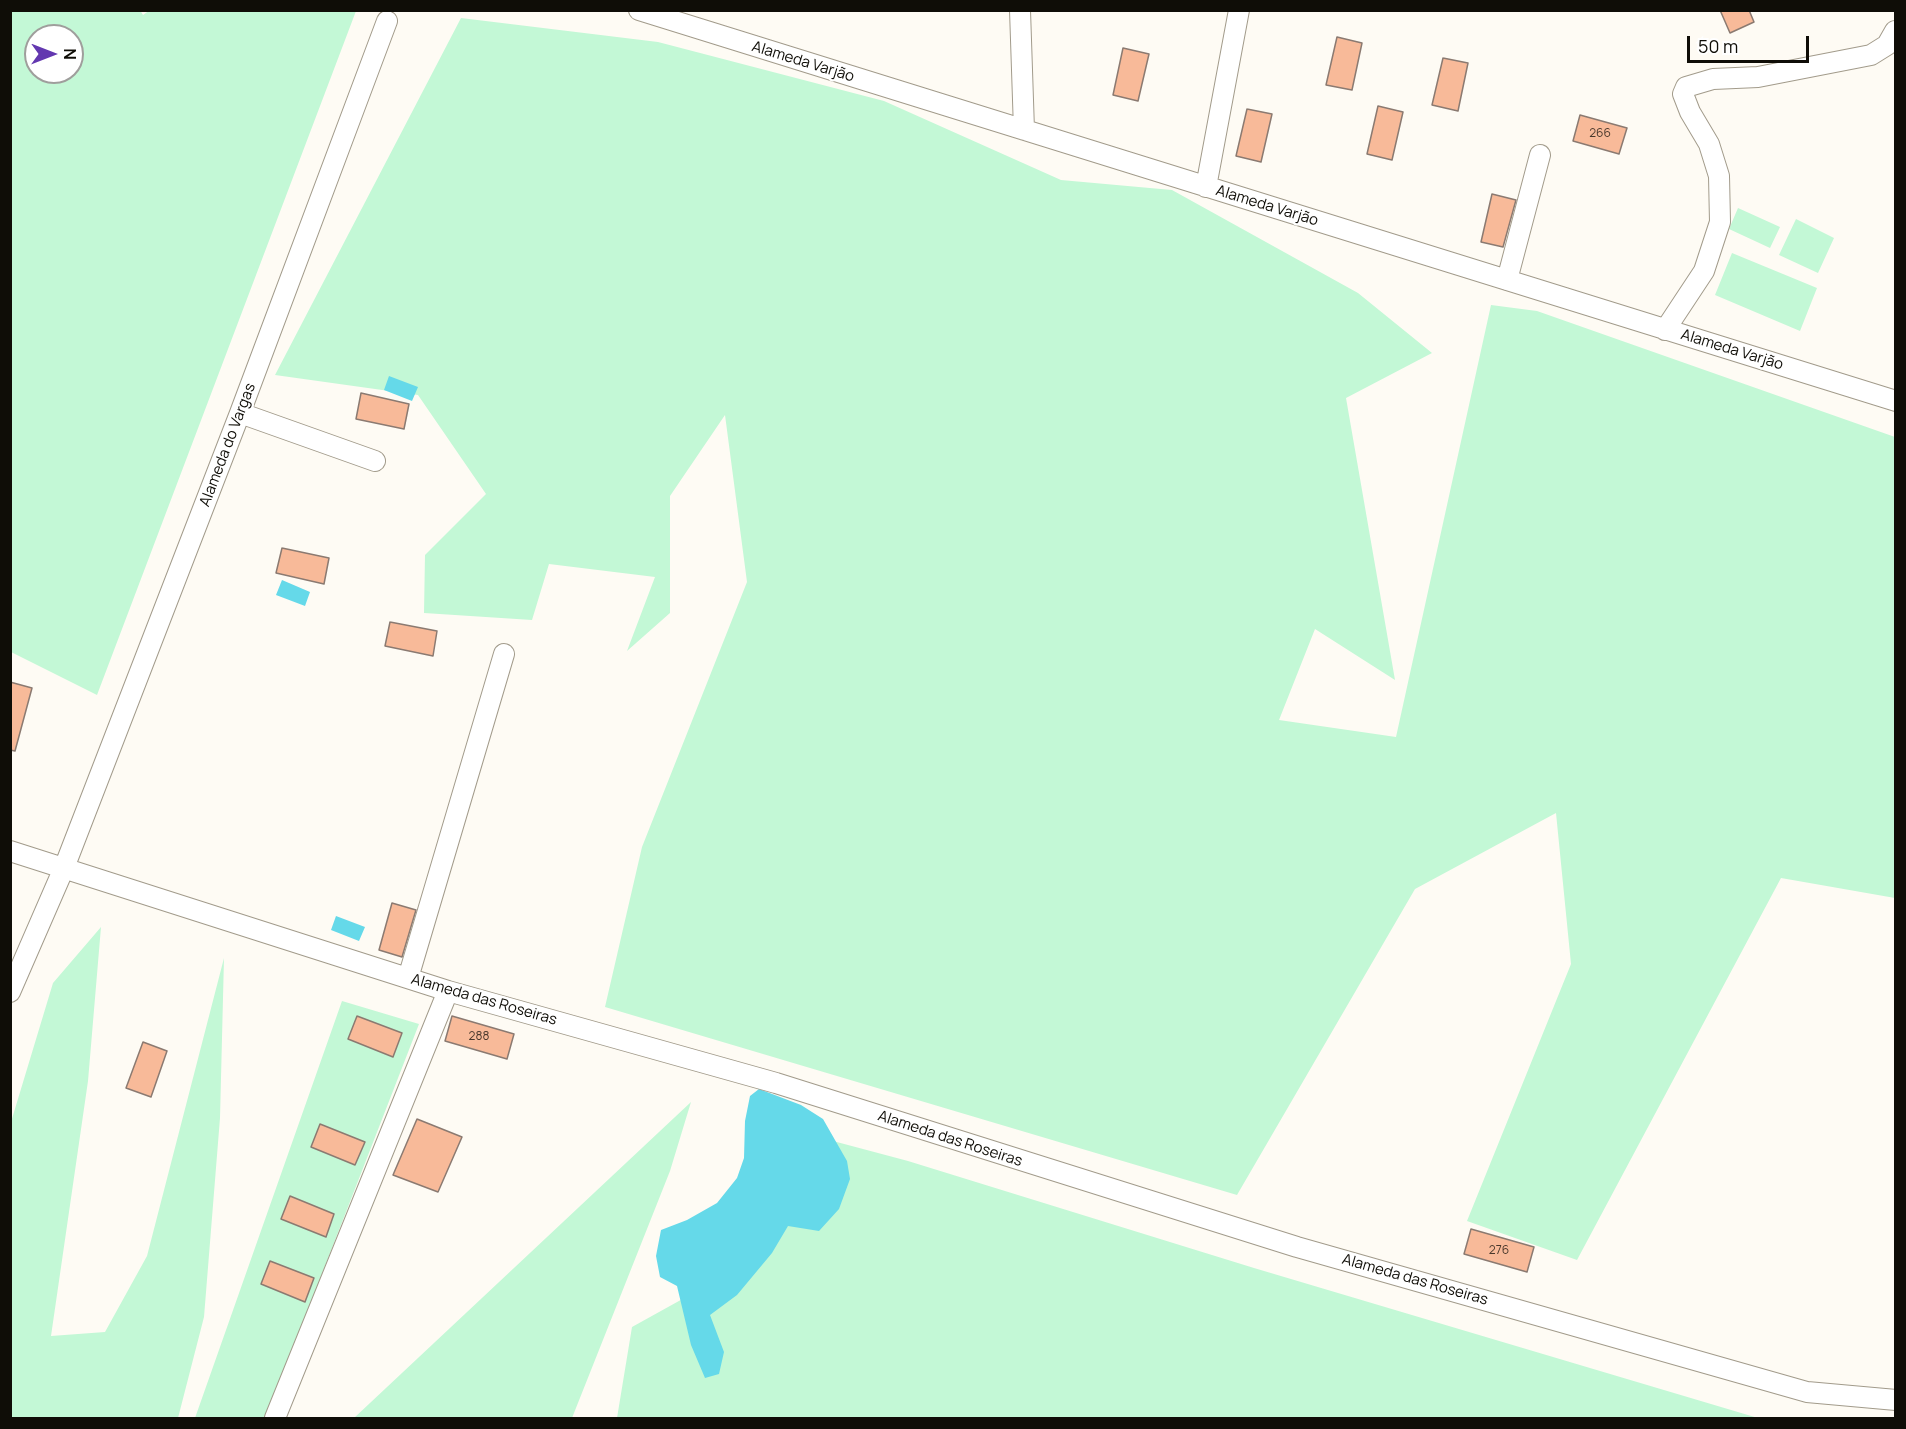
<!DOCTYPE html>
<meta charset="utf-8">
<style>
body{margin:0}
#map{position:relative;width:1906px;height:1429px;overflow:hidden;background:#fefbf4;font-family:Manrope,sans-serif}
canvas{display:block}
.frame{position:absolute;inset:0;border:12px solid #0f0d07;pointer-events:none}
.north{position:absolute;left:24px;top:24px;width:60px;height:60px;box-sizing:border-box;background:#fff;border:2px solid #9f9e9c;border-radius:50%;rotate:90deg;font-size:16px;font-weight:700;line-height:24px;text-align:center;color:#0f0d07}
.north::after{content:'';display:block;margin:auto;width:21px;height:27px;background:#6338b0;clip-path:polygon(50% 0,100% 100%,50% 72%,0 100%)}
.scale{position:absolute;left:1687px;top:36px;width:122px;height:27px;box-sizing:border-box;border:3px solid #0f0d07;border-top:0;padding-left:8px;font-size:18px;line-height:21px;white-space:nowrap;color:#0f0d07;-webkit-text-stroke:4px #fff;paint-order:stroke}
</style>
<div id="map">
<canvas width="1906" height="1429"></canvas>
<div class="frame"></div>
<div class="north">N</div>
<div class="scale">50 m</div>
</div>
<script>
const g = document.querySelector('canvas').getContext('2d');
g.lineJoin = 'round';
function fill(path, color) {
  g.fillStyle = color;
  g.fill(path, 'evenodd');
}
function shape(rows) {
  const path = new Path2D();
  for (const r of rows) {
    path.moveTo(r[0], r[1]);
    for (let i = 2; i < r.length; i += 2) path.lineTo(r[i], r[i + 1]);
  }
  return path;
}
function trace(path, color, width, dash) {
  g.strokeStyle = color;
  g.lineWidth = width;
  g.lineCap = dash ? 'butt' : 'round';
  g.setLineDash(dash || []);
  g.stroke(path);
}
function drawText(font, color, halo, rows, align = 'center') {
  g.font = font + ' Manrope,sans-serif';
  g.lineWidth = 4.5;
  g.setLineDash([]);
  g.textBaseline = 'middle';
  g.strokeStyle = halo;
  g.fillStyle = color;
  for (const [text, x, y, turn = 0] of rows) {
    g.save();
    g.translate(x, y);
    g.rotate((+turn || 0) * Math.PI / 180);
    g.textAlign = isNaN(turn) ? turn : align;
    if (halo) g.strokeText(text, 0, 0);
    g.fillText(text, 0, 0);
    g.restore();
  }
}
const green = shape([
 [140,10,143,15,150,10,356,11,97,695,11,652,11,11],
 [36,36,72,36,72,72,36,72],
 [461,18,658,42,884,101,1061,180,1172,190,1358,293,1432,353,1346,398,1395,680,1315,629,1279,720,1396,737,1491,305,1537,311,1895,437,1895,898,1781,878,1577,1260,1467,1221,1571,964,1556,813,1415,889,1237,1195,605,1007,642,847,747,582,725,415,670,496,670,613,627,651,655,577,549,564,532,620,424,613,425,555,486,494,418,395,275,375],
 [1738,208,1780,227,1770,248,1729,229],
 [1796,219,1834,238,1818,273,1779,255],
 [1732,253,1817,288,1800,331,1715,295],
 [101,927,88,1081,51,1336,105,1332,147,1256,224,958,220,1118,204,1317,178,1418,11,1418,11,1122,53,983],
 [342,1001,419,1024,266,1418,195,1418],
 [691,1102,670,1171,572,1418,354,1418],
 [818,1137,908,1161,1254,1268,1758,1418,617,1418,632,1327,733,1271]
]);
const water = shape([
 [389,376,418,387,412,401,384,390],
 [282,580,310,592,305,606,276,595],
 [336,916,365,927,359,941,331,930],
 [759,1089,801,1105,823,1119,847,1161,850,1179,839,1209,819,1231,788,1226,772,1253,737,1295,710,1315,724,1352,719,1374,705,1378,691,1345,677,1286,660,1277,656,1256,661,1230,687,1220,717,1203,737,1178,744,1158,745,1121,750,1096]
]);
const building = shape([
 [1720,10,1749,10,1754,22,1730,33,1720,10],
 [1337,37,1362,43,1352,90,1326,85,1337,37],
 [1123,48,1149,54,1138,101,1113,95,1123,48],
 [1443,58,1468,63,1458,111,1432,105,1443,58],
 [1378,106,1403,112,1392,160,1367,154,1378,106],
 [1247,109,1272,114,1261,162,1236,156,1247,109],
 [1580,115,1627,128,1619,154,1573,141,1580,115],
 [1492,194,1516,200,1503,247,1481,242,1492,194],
 [361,393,409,404,404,429,356,419,361,393],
 [282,548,329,558,324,584,276,573,282,548],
 [390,622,437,631,433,656,385,646,390,622],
 [10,682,32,688,15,751,10,750,10,682],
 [392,903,416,910,402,957,379,950,392,903],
 [357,1016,402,1033,393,1057,348,1039,357,1016],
 [452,1016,514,1034,507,1059,445,1041,452,1016],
 [143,1042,167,1051,151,1097,126,1088,143,1042],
 [417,1119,462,1137,438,1192,393,1175,417,1119],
 [320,1124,365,1142,355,1165,311,1147,320,1124],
 [290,1196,334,1214,326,1237,281,1219,290,1196],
 [1471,1229,1534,1247,1527,1272,1464,1254,1471,1229],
 [270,1261,314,1278,305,1302,261,1284,270,1261]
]);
const minor = shape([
 [639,10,1896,401],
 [1020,10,1024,130],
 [1206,187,1239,10],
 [1507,280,1540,155],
 [1665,330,1704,271,1720,222,1719,176,1709,144,1690,112,1683,94,1686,87,1713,79,1758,77,1871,55,1887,45,1895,31],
 [240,413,375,461],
 [10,851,448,991,776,1083,1297,1247,1807,1392,1896,1400],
 [408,978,504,654],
 [10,992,64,868,240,413,387,21],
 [275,1418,448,991]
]);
const numberNames = [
 ["266",1600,134],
 ["288",479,1037],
 ["276",1499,1251]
];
const streetNames = [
 ["Alameda Varjão",803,62,17],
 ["Alameda Varjão",1267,206,17],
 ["Alameda Varjão",1732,350,17],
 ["Alameda do Vargas",228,445,-69],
 ["Alameda das Roseiras",484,1000,16],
 ["Alameda das Roseiras",950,1139,18],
 ["Alameda das Roseiras",1415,1280,16]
];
fill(green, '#c3f8d6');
fill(water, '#65d9e9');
fill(building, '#f8ba99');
trace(building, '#8b7a71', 1.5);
trace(minor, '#a29b8b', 22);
trace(minor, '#fff', 20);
drawText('12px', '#49382c', null, numberNames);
drawText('15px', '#0f0d07', '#fff', streetNames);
</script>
